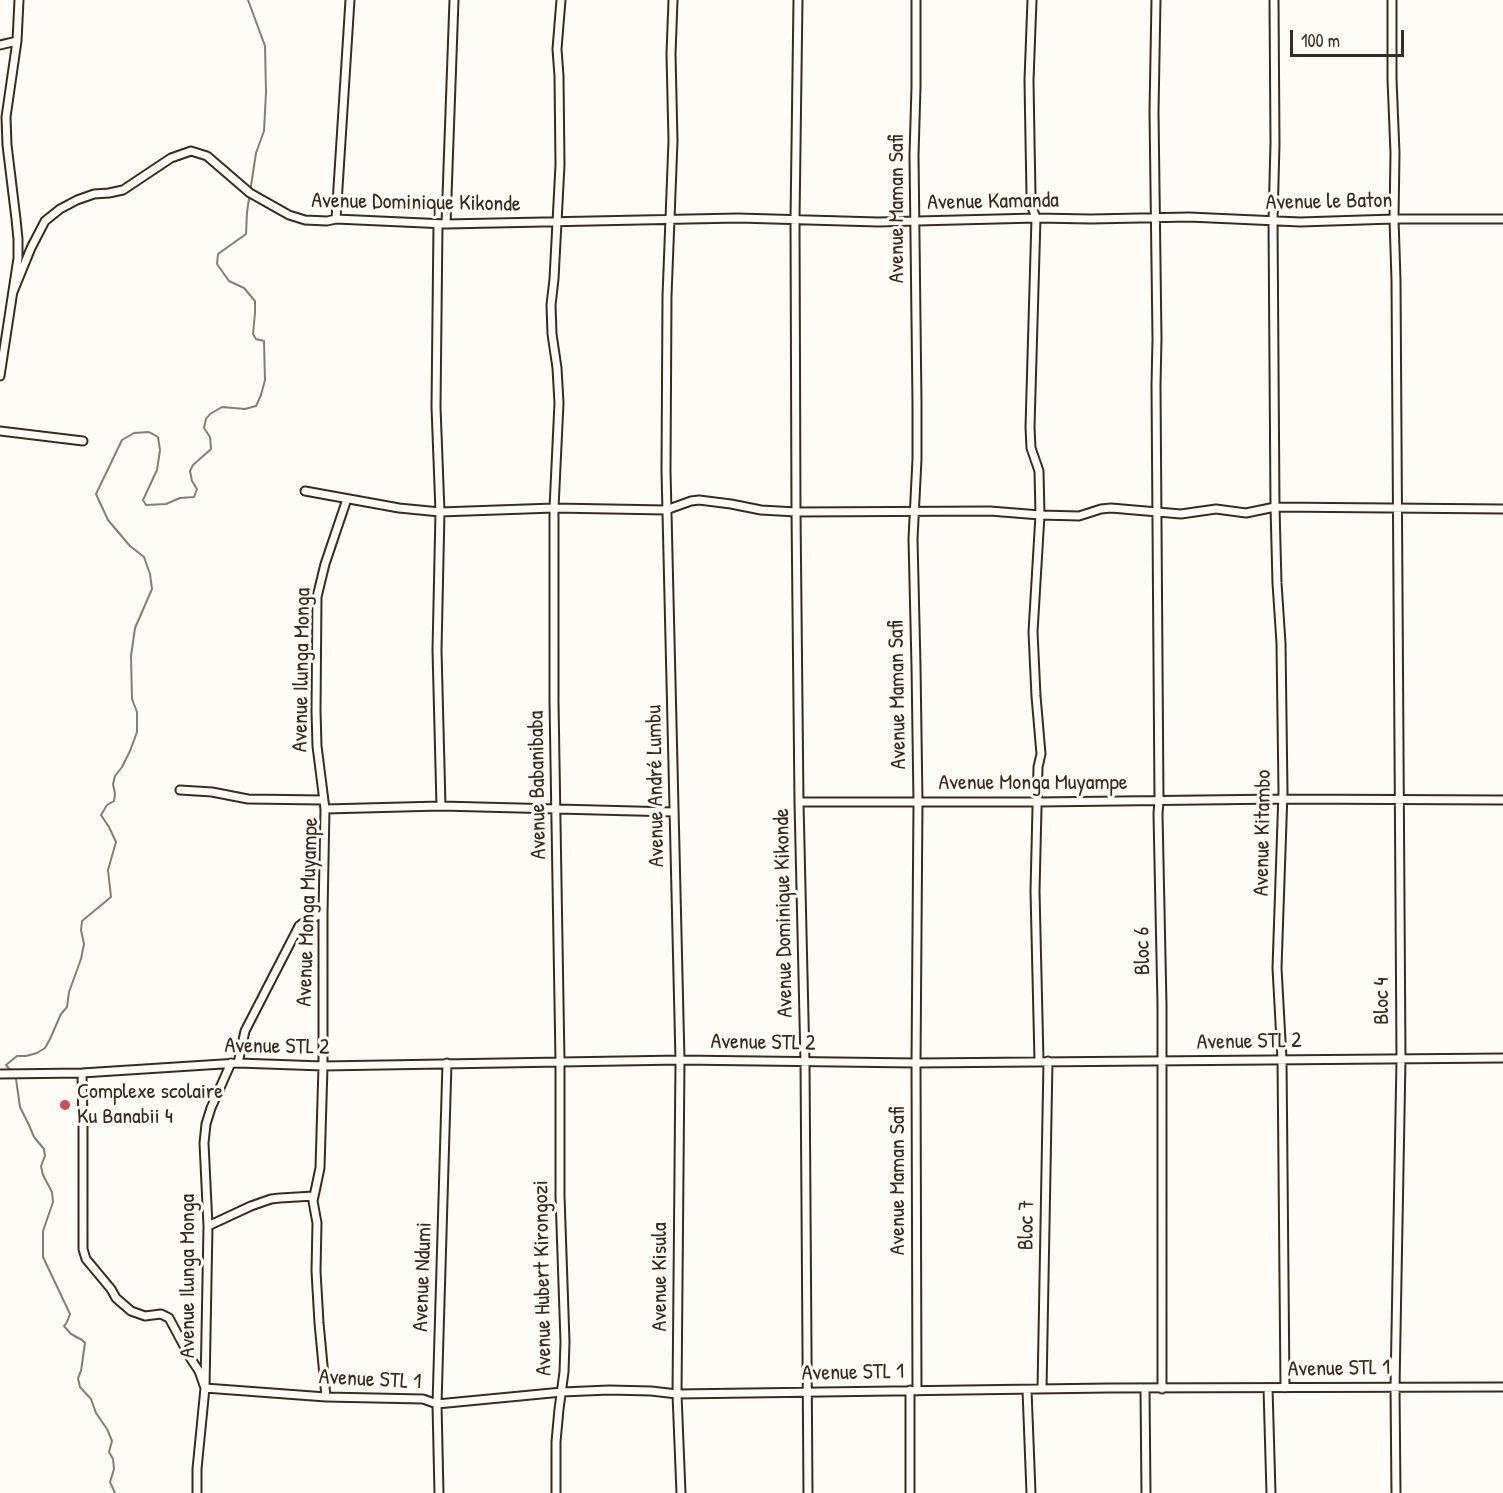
<!DOCTYPE html>
<meta charset="utf-8">
<style>
body{margin:0}
#map{position:relative;width:1503px;height:1493px;overflow:hidden;background:#fdfcf7;font-family:"Patrick Hand",sans-serif}
canvas{display:block}
.scale{position:absolute;left:1290px;top:30px;width:114px;height:27px;box-sizing:border-box;border:3px solid #3b2a1e;border-top:0;padding-left:8px;font-size:18px;line-height:21px;white-space:nowrap;color:#3b2a1e;-webkit-text-stroke:4px #fdfcf7;paint-order:stroke}
</style>
<div id="map">
<canvas width="1503" height="1493"></canvas>
<div class="scale">100 m</div>
</div>
<script>
const g = document.querySelector('canvas').getContext('2d');
g.lineJoin = 'round';
function shape(rows) {
  const path = new Path2D();
  for (const r of rows) {
    path.moveTo(r[0], r[1]);
    for (let i = 2; i < r.length; i += 2) path.lineTo(r[i], r[i + 1]);
  }
  return path;
}
function trace(path, color, width, dash) {
  g.strokeStyle = color;
  g.lineWidth = width;
  g.lineCap = dash ? 'butt' : 'round';
  g.setLineDash(dash || []);
  g.stroke(path);
}
function drawText(font, color, halo, rows, align = 'center') {
  g.font = font + ' "Patrick Hand",sans-serif';
  g.lineWidth = 6;
  g.setLineDash([]);
  g.textBaseline = 'middle';
  g.strokeStyle = halo;
  g.fillStyle = color;
  for (const [text, x, y, turn = 0] of rows) {
    g.save();
    g.translate(x, y);
    g.rotate((+turn || 0) * Math.PI / 180);
    g.textAlign = isNaN(turn) ? turn : align;
    if (halo) g.strokeText(text, 0, 0);
    g.fillText(text, 0, 0);
    g.restore();
  }
}
const stream = shape([
 [11,1071,6,1065,17,1056,26,1056,37,1053,45,1048,50,1039,61,1014,67,1007,69,992,81,959,84,944,81,930,82,921,111,897,108,870,116,842,109,827,101,815,107,805,114,801,115,794,113,784,115,776,122,767,130,751,137,732,137,712,132,699,131,656,135,628,152,589,150,574,144,557,130,546,108,520,96,494,122,440,134,433,149,432,158,437,160,450,157,470,143,500,146,505,166,504,180,498,194,497,197,489,192,481,190,471,193,465,211,449,210,437,204,428,206,419,210,414,222,407,245,409,256,406,261,395,265,380,264,341,256,339,253,334,255,313,255,301,244,288,229,281,217,264,218,254,246,234,247,212,256,153,264,131,266,92,265,46,248,0],
 [14,1076,16,1079,20,1107,29,1125,34,1137,44,1149,45,1156,41,1166,43,1175,52,1192,53,1202,43,1231,43,1257,70,1314,67,1322,64,1326,71,1334,82,1340,85,1343,81,1371,78,1378,80,1387,91,1399,96,1413,107,1429,112,1441,109,1452,113,1459,114,1469,110,1482,115,1493]
]);
const minor = shape([
 [673,0,671,54,673,141,667,296,666,471,680,1060,677,1394,681,1493],
 [798,0,795,220,796,512,799,802,805,1062,808,1493],
 [916,0,916,87,914,155,917,403,917,459,913,539,916,666,918,802,916,1063,917,1391],
 [1032,0,1029,80,1030,140,1031,194,1032,207,1036,218,1030,427,1031,448,1039,471,1040,515,1033,632,1036,696,1041,754,1038,767,1035,891,1039,1061],
 [1156,0,1154,112,1157,339,1156,385,1159,800,1158,814,1162,1005,1162,1389],
 [1392,0,1392,79,1395,153,1394,219,1396,280,1401,1059,1395,1387,1396,1493],
 [0,45,17,41],
 [336,219,350,0],
 [438,224,436,407,440,512,437,650,441,806],
 [446,224,454,0],
 [13,292,31,248,45,221,60,209,77,200,94,194,109,193,123,190,171,158,191,151,207,156,250,193,289,215,305,220,327,221,336,219,446,224,738,218,878,222,1036,218,1091,219,1189,217,1300,222,1394,219,1503,219],
 [0,376,18,258,18,239,16,219,7,145,6,117,17,41,19,0],
 [0,431,83,441],
 [305,491,399,508,440,512,554,508,666,510,691,501,699,500,731,504,761,510,796,512,990,511,1040,515,1079,516,1101,509,1111,508,1181,514,1216,509,1246,513,1275,507,1273,221,1275,143,1274,0],
 [180,790,212,792,248,799,323,800],
 [799,802,1038,802,1282,799,1503,800],
 [325,809,317,746,316,711,317,597,325,564,347,499],
 [238,1063,245,1031,299,926,304,922,323,913],
 [82,1073,83,1124,83,1249,86,1259,111,1289,116,1298,131,1311,145,1316,161,1314,169,1318,191,1359,199,1371,205,1388,326,1397,423,1399,437,1404,562,1392,609,1390,651,1391,677,1394,1109,1388,1503,1387],
 [0,1074,82,1073,238,1063,323,1066,680,1060,916,1063,1503,1058],
 [208,1226,251,1206,271,1199,280,1198,314,1196],
 [1268,1388,1271,1493],
 [1285,1388,1282,1059,1277,968,1283,792,1281,643,1277,583,1275,507,1503,509],
 [1042,1389,1048,1061],
 [1145,1389,1146,1493],
 [1027,1390,1031,1493],
 [326,1397,319,1323,316,1271,317,1223,313,1201,320,1168,323,1066,323,913,325,809,441,806,674,812],
 [197,1493,197,1469,205,1388,208,1226,204,1143,206,1124,211,1108,231,1063],
 [439,1493,437,1404,447,1063],
 [556,1493,556,1442,559,1409,564,1372,565,1342,560,1196,560,1062,554,702,554,508,559,403,557,368,552,334,551,305,554,279,560,165,559,76,557,49,561,0],
 [910,1493,910,1390]
]);
const markers = [
 [65,1105,6,"#d1495b"]
];
const streetNames = [
 ["Avenue Kamanda",993,202,-1],
 ["Avenue le Baton",1329,202,-1],
 ["Avenue Dominique Kikonde",416,203,1],
 ["Avenue Maman Safi",897,209,-90],
 ["Avenue Ilunga Monga",302,670,-89],
 ["Avenue Maman Safi",898,695,-91],
 ["Avenue Monga Muyampe",1033,783],
 ["Avenue Babanibaba",538,785,-91],
 ["Avenue André Lumbu",656,786,-91],
 ["Avenue Kitambo",1263,833,-89],
 ["Avenue Monga Muyampe",308,912,-88],
 ["Avenue Dominique Kikonde",784,913,-91],
 ["Bloc 6",1143,951,-91],
 ["Bloc 4",1382,1001,-90],
 ["Avenue STL 2",1249,1042,-1],
 ["Avenue STL 2",763,1043,1],
 ["Avenue STL 2",277,1047,1],
 ["Avenue Maman Safi",898,1181,-90],
 ["Bloc 7",1027,1225,-89],
 ["Avenue Ilunga Monga",188,1276,-90],
 ["Avenue Ndumi",423,1277,-88],
 ["Avenue Kisula",660,1277,-90],
 ["Avenue Hubert Kirongozi",543,1278,-91],
 ["Avenue STL 1",1339,1369,-1],
 ["Avenue STL 1",853,1373,-1],
 ["Avenue STL 1",370,1380,3]
];
const poiNames = [
 ["Complexe scolaire",77,1092],
 ["Ku Banabii 4",77,1117]
];
trace(stream, '#887d74', 2);
trace(minor, '#3b2a1e', 11);
trace(minor, '#fdfcf7', 7);
for (const [x, y, r, color] of markers) {
  const dot = new Path2D();
  dot.arc(x, y, r, 0, 2 * Math.PI);
  g.fillStyle = color;
  g.fill(dot);
  trace(dot, '#fdfcf7', 2);
}
drawText('22px', '#3b2a1e', '#fdfcf7', streetNames);
drawText('22px', '#3b2a1e', '#fdfcf7', poiNames, 'left');
</script>
